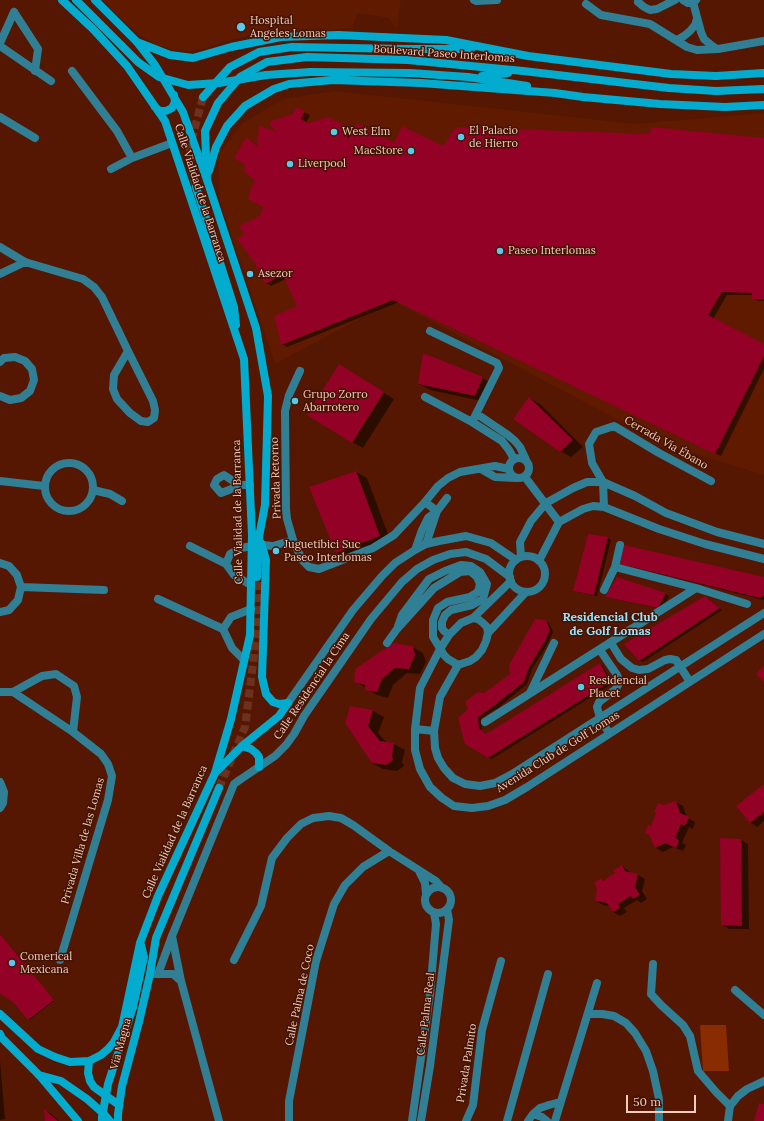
<!DOCTYPE html>
<meta charset="utf-8">
<style>
body{margin:0}
#map{position:relative;width:764px;height:1121px;overflow:hidden;background:#551701;font-family:Lora,serif}
canvas{display:block}
.scale{position:absolute;left:626px;top:1095px;width:70px;height:18px;box-sizing:border-box;border:2px solid #f3ccbf;border-top:0;padding-left:5px;font-size:12px;line-height:14px;white-space:nowrap;color:#f3ccbf;-webkit-text-stroke:3px #431404;paint-order:stroke}
</style>
<div id="map">
<canvas width="764" height="1121"></canvas>
<div class="scale">50 m</div>
</div>
<script>
const g = document.querySelector('canvas').getContext('2d');
g.lineJoin = 'round';
function fill(path, color) {
  g.fillStyle = color;
  g.fill(path, 'evenodd');
}
function shape(rows) {
  const path = new Path2D();
  for (const r of rows) {
    if (r.length === 3) {
      path.moveTo(r[0] + r[2], r[1]);
      path.arc(r[0], r[1], r[2], 0, 2 * Math.PI);
      continue;
    }
    path.moveTo(r[0], r[1]);
    for (let i = 2; i < r.length; i += 2) path.lineTo(r[i], r[i + 1]);
  }
  return path;
}
function trace(path, color, width, dash) {
  g.strokeStyle = color;
  g.lineWidth = width;
  g.lineCap = dash ? 'butt' : 'round';
  g.setLineDash(dash || []);
  g.stroke(path);
}
function drawText(font, color, halo, rows, align = 'center') {
  g.font = font + ' Lora,serif';
  g.lineWidth = 3;
  g.setLineDash([]);
  g.textBaseline = 'middle';
  g.strokeStyle = halo;
  g.fillStyle = color;
  for (const [text, x, y, turn = 0] of rows) {
    g.save();
    g.translate(x, y);
    g.rotate((+turn || 0) * Math.PI / 180);
    g.textAlign = isNaN(turn) ? turn : align;
    if (halo) g.strokeText(text, 0, 0);
    g.fillText(text, 0, 0);
    g.restore();
  }
}
const built = shape([
 [102,0,401,0,397,29,389,18,358,13,352,28,245,37,223,42,207,48,191,51,174,50,156,45,143,37,127,25],
 [335,91,635,124,764,113,764,475,664,444,393,301,275,364,220,202,218,155,243,123,283,99]
]);
const green = shape([
 [700,1025,726,1025,729,1071,703,1071]
]);
const shadow = shape([
 [296,108,310,115,306,123,345,127,351,130,352,134,395,144,444,147,764,139,764,301,758,301,753,298,753,295,727,295,713,319,764,345,764,369,721,456,399,302,287,347,282,344,298,306,286,279,271,286,266,283,246,234,261,216,265,207,257,181,251,141,258,147,279,135,293,115],
 [350,372,394,399,363,448,352,442],
 [482,378,493,384,486,402,430,390,419,384],
 [529,398,540,404,583,447,571,457,560,451],
 [356,472,367,478,391,542,347,559,336,552],
 [589,535,608,538,611,540,597,596,578,592,575,590],
 [621,564,764,578,764,600,624,565],
 [666,594,669,596,662,609,610,598,607,597],
 [709,599,722,610,643,662,639,660],
 [545,621,549,623,553,632,547,645,532,669,527,684,499,707,481,718,482,731,487,735,600,664,603,666,612,684,492,759,465,744,484,694,511,674],
 [412,647,423,653,426,662,420,674,407,673,393,685,388,698,377,695,355,681],
 [351,707,373,711,384,717,378,733,387,743,394,744,405,750,402,762,404,766,397,771,383,769,372,763],
 [764,785,764,821,757,827,750,822],
 [676,802,683,806,687,818,695,822,693,829,689,827,682,843,686,845,683,851,673,847,663,852,656,848,651,836,651,828,664,806],
 [741,840,748,844,749,929,729,929,722,924],
 [622,866,629,871,631,873,638,875,645,879,642,891,647,899,641,903,637,900,624,908,627,912,620,916,613,912,609,906,603,905,596,901,601,879,604,881,616,874],
 [0,934,54,1001,30,1020,15,1003,0,992],
 [0,1061,5,1119,0,1120],
 [45,1111,50,1113,59,1121,46,1121]
]);
const building = shape([
 [296,107,305,111,301,119,308,123,328,117,346,126,347,131,348,139,357,123,394,143,402,126,443,146,456,127,650,134,651,127,764,138,764,299,752,299,752,293,722,292,708,315,764,344,764,356,715,454,393,300,281,345,274,316,297,306,283,275,265,284,254,262,237,239,244,234,239,226,260,216,263,207,248,199,251,187,255,181,244,171,245,165,234,158,246,137,257,146,259,125,276,132,270,125,270,122,274,120,293,114],
 [423,353,483,377,475,396,418,384],
 [339,364,384,392,352,443,307,415],
 [529,397,573,440,560,452,513,419],
 [356,471,380,536,336,553,309,487],
 [588,534,608,537,594,595,573,591],
 [624,545,764,577,764,595,760,598,620,564],
 [617,577,666,593,658,608,605,597],
 [705,596,720,608,639,661,624,644],
 [535,619,546,620,550,630,544,643,529,667,524,682,495,705,478,717,479,728,486,734,600,663,610,682,488,758,465,744,458,718,468,709,465,702,478,692,484,693,510,674,509,665],
 [393,643,413,646,415,655,409,669,395,668,382,679,377,692,365,690,365,685,354,682,355,669],
 [764,665,764,682,756,674],
 [350,706,373,710,368,726,380,741,394,743,392,755,393,760,386,765,372,763,345,723],
 [764,784,764,812,750,823,736,806],
 [676,801,680,813,689,817,685,826,681,824,675,838,679,840,676,848,665,843,655,848,650,836,645,833,648,825,651,826,656,813,654,812,658,803,664,805],
 [720,838,741,839,742,926,721,925],
 [622,865,625,871,638,874,635,887,640,895,633,899,631,896,618,904,620,908,613,912,607,903,595,901,597,888,594,883,601,878,603,881,615,873,613,871],
 [0,934,54,1000,28,1020,14,1003,0,993],
 [759,1103,764,1104,764,1121,754,1121],
 [44,1109,58,1121,45,1121]
]);
const secondaryTunnel = shape([
 [196,187,190,165,190,146,203,97],
 [219,788,245,727,258,624,257,577]
]);
const street = shape([
 [474,0,476,1,497,0],
 [683,0,688,3,692,3,696,0],
 [638,2,644,7,650,10,657,9,675,0],
 [693,2,701,32,704,39,711,45,717,49],
 [586,4,601,15,650,24,687,47,697,50,718,49,764,41],
 [14,12,38,49,35,71],
 [677,40,684,36,690,31,695,25,697,19],
 [0,43,14,12],
 [0,46,51,81],
 [72,71,117,131,132,158],
 [0,117,35,138],
 [111,169,132,158,172,143],
 [0,247,25,262,83,279,94,287,102,297,128,351,153,401,155,410,154,418,148,422,141,421,130,413,117,399,113,389,114,375,128,351],
 [0,274,25,262],
 [430,331,497,363,499,368,472,422],
 [0,362,4,358,15,357,25,361,32,369,34,380,30,391,21,398,10,400,0,396],
 [300,371,289,395,285,411,286,509,287,519,293,540,302,560,309,567,319,569,373,548,394,535,425,502,438,486,448,478,460,472,495,466,509,469],
 [425,397,472,422,502,441,509,450,514,459],
 [477,414,508,435,515,441,520,447,526,460],
 [519,468,10],
 [69,487,24],
 [481,469,495,477,516,478],
 [525,477,559,522],
 [0,481,44,486],
 [239,485,229,490,221,493,214,485,217,479,224,475,239,485,250,485],
 [93,490,110,494,122,501],
 [604,507,603,482,592,463,589,444,596,432,614,426,659,453,711,481],
 [426,544,437,511,447,498],
 [262,545,273,546,293,540],
 [190,546,226,564],
 [415,550,422,530,428,518,437,511,425,502],
 [527,574,18],
 [521,557,520,542,531,521,546,503,573,488,587,482,603,482,635,496,666,513,717,532,764,544],
 [539,561,559,522,583,509,593,506,604,507,659,529,705,544,764,559],
 [0,563,9,566,17,575,21,587,18,600,9,610,0,612],
 [615,567,696,588],
 [511,581,473,618,461,623,449,635,440,649,420,688,415,729,415,750,420,769,430,787,442,798,454,806,472,808,488,806,505,800,527,787,764,634],
 [251,585,234,575,226,564,230,554,241,548,252,546],
 [21,587,104,590],
 [604,590,615,567,620,545],
 [526,592,488,633,486,641,482,650,476,657,470,661,458,665,440,697,434,731,435,748,438,758,444,768,453,778,465,784,480,786,495,783,512,774,764,613],
 [158,599,223,629],
 [473,618,478,619,483,623,487,627,488,633],
 [398,626,402,615,429,579,445,571,461,565,471,566,480,572,487,584,483,599,472,605,451,610,445,615,442,622,442,628,444,631,449,635],
 [387,643,397,629,434,588,460,572,470,571,477,577,480,584,478,592,470,597,447,602,438,608,433,620,433,637,444,655,448,659,458,665],
 [611,643,621,659,632,668,639,670,648,669,665,660,670,659,676,660,690,682],
 [600,650,617,675,619,680,618,685,616,689,599,702,597,707,600,718,609,733],
 [244,660,232,648,223,629,231,617,251,609],
 [0,692,13,692,73,732,101,754,108,764,112,776,108,800,60,960],
 [13,692,42,676,56,674,74,686,77,697,73,732],
 [530,693,554,643],
 [288,703,353,610,382,576,395,563,415,550,426,544,439,541,466,536,491,543,516,560],
 [485,722,696,588,747,604],
 [415,729,434,731],
 [0,782,4,792,3,803,0,808],
 [419,871,425,883,426,894],
 [438,900,13],
 [172,936,181,981,219,1121],
 [234,960,261,906,272,858,287,838,301,824,313,818,329,816,341,818,353,825,389,851,436,881,442,888],
 [653,964,651,994,661,1005,683,1025,690,1036,698,1071,716,1092,730,1106],
 [155,974,173,974,181,981],
 [158,974,172,936,234,784,241,779,275,756,286,745,294,734,304,716,371,619,402,582,417,569,433,560,450,554,466,552,486,559,510,577],
 [735,990,764,1015],
 [588,1014,602,1014,614,1016,626,1023,635,1033,646,1051,653,1071,659,1099,659,1121],
 [533,1114,542,1117,547,1121],
 [289,1121,289,1101,316,961,334,904,345,885,363,867,389,851],
 [412,1121,413,1114,430,994,436,924,434,913],
 [421,1121,430,1066,449,920,447,909],
 [466,1121,473,1105,482,1030,501,961],
 [507,1121,548,974],
 [528,1121,533,1114,540,1108,549,1105,560,1102],
 [555,1121,597,983],
 [728,1121,730,1106,738,1096,747,1089,764,1081]
]);
const secondary = shape([
 [76,0,122,46],
 [95,0,137,42,155,65,183,112,207,180,256,328,268,396,265,505,259,537,257,577],
 [137,42,170,55,193,58,231,47,281,37,338,35,446,40,528,56,671,74,716,76,764,73],
 [311,72,410,73,468,77,527,86],
 [482,76,508,73],
 [203,97,230,67,259,52,292,47,403,49,471,49],
 [155,107,160,111,166,111,172,108,175,102,174,95],
 [209,171,216,147,227,126,245,106,274,89,289,84,333,80,421,83,555,93,583,97,660,104,725,107,764,105],
 [207,180,205,131,218,103,240,77,267,62,307,57,408,60,523,71,669,88,716,91,764,89],
 [196,187,234,307,236,325],
 [261,543,266,560,262,677,266,694,273,702,279,704,288,703],
 [242,746,251,749,256,753,259,757,259,767],
 [216,772,242,746,279,716,288,703],
 [133,1007,144,957,141,945],
 [0,1014,38,1049,55,1057,70,1062,89,1061,101,1055,108,1049,114,1042,122,1027,140,943,158,896,215,773,231,719,250,635,252,535,244,359,165,121,127,66,93,29,62,0],
 [0,1034,2,1038,39,1075,78,1121],
 [89,1061,88,1073,90,1081,94,1087,119,1105],
 [39,1075,61,1081,87,1099,104,1114,110,1121],
 [118,1121,118,1114,122,1086,139,1022,150,974,156,938,219,788]
]);
const secondaryBridge = shape([
 [122,46,138,62,159,77,188,85,219,83,266,75,311,72],
 [102,1121,102,1117,108,1084,133,1007]
]);
const markers = [
 [241,27,5,"#5ac8e6"],
 [334,132,4,"#5ac8e6"],
 [461,137,4,"#5ac8e6"],
 [411,151,4,"#5ac8e6"],
 [290,164,4,"#5ac8e6"],
 [500,251,4,"#5ac8e6"],
 [250,274,4,"#5ac8e6"],
 [295,401,4,"#5ac8e6"],
 [276,551,4,"#5ac8e6"],
 [581,687,4,"#5ac8e6"],
 [12,963,4,"#5ac8e6"]
];
const poiNames = [
 ["Hospital",250,21],
 ["Angeles Lomas",250,34],
 ["El Palacio",469,131],
 ["de Hierro",469,144],
 ["West Elm",342,132],
 ["MacStore",403,151,"right"],
 ["Liverpool",298,164],
 ["Paseo Interlomas",508,251],
 ["Asezor",258,274],
 ["Grupo Zorro",303,395],
 ["Abarrotero",303,408],
 ["Juguetibici Suc",284,545],
 ["Paseo Interlomas",284,558],
 ["Residencial",589,681],
 ["Placet",589,694],
 ["Comerical",20,957],
 ["Mexicana",20,970]
];
const streetNames = [
 ["Boulevard Paseo Interlomas",444,54,4],
 ["Calle Vialidad de la Barranca",200,193,72],
 ["Cerrada Vía Ébano",666,443,30],
 ["Privada Retorno",276,478,-92],
 ["Calle Vialidad de la Barranca",238,512,-91],
 ["Calle Residencial la Cima",312,686,-56],
 ["Avenida Club de Golf Lomas",558,752,-32],
 ["Calle Vialidad de la Barranca",175,832,-66],
 ["Privada Villa de las Lomas",83,841,-74],
 ["Calle Palma de Coco",300,995,-78],
 ["Calle Palma Real",426,1014,-83],
 ["Vía Magna",121,1044,-75],
 ["Privada Palmito",467,1063,-81]
];
const neighbourhoodNames = [
 ["Residencial Club",610,618],
 ["de Golf Lomas",610,632]
];
fill(built, '#5f1a00');
fill(green, '#892b03');
fill(shadow, '#0007');
fill(building, '#930126');
trace(secondaryTunnel, '#6d321e', 8, [8, 4]);
trace(street, '#317f94', 8);
trace(secondary, '#03acce', 8);
trace(secondaryBridge, '#03acce', 8);
for (const [x, y, r, color] of markers) {
  const dot = new Path2D();
  dot.arc(x, y, r, 0, 2 * Math.PI);
  g.fillStyle = color;
  g.fill(dot);
  trace(dot, '#431404', 1.5);
}
drawText('11px', '#f3ccbf', '#431404', poiNames, 'left');
drawText('11px', '#f3ccbf', '#431404', streetNames);
drawText('bold 12px', '#99e3fa', '#431404', neighbourhoodNames);
</script>
